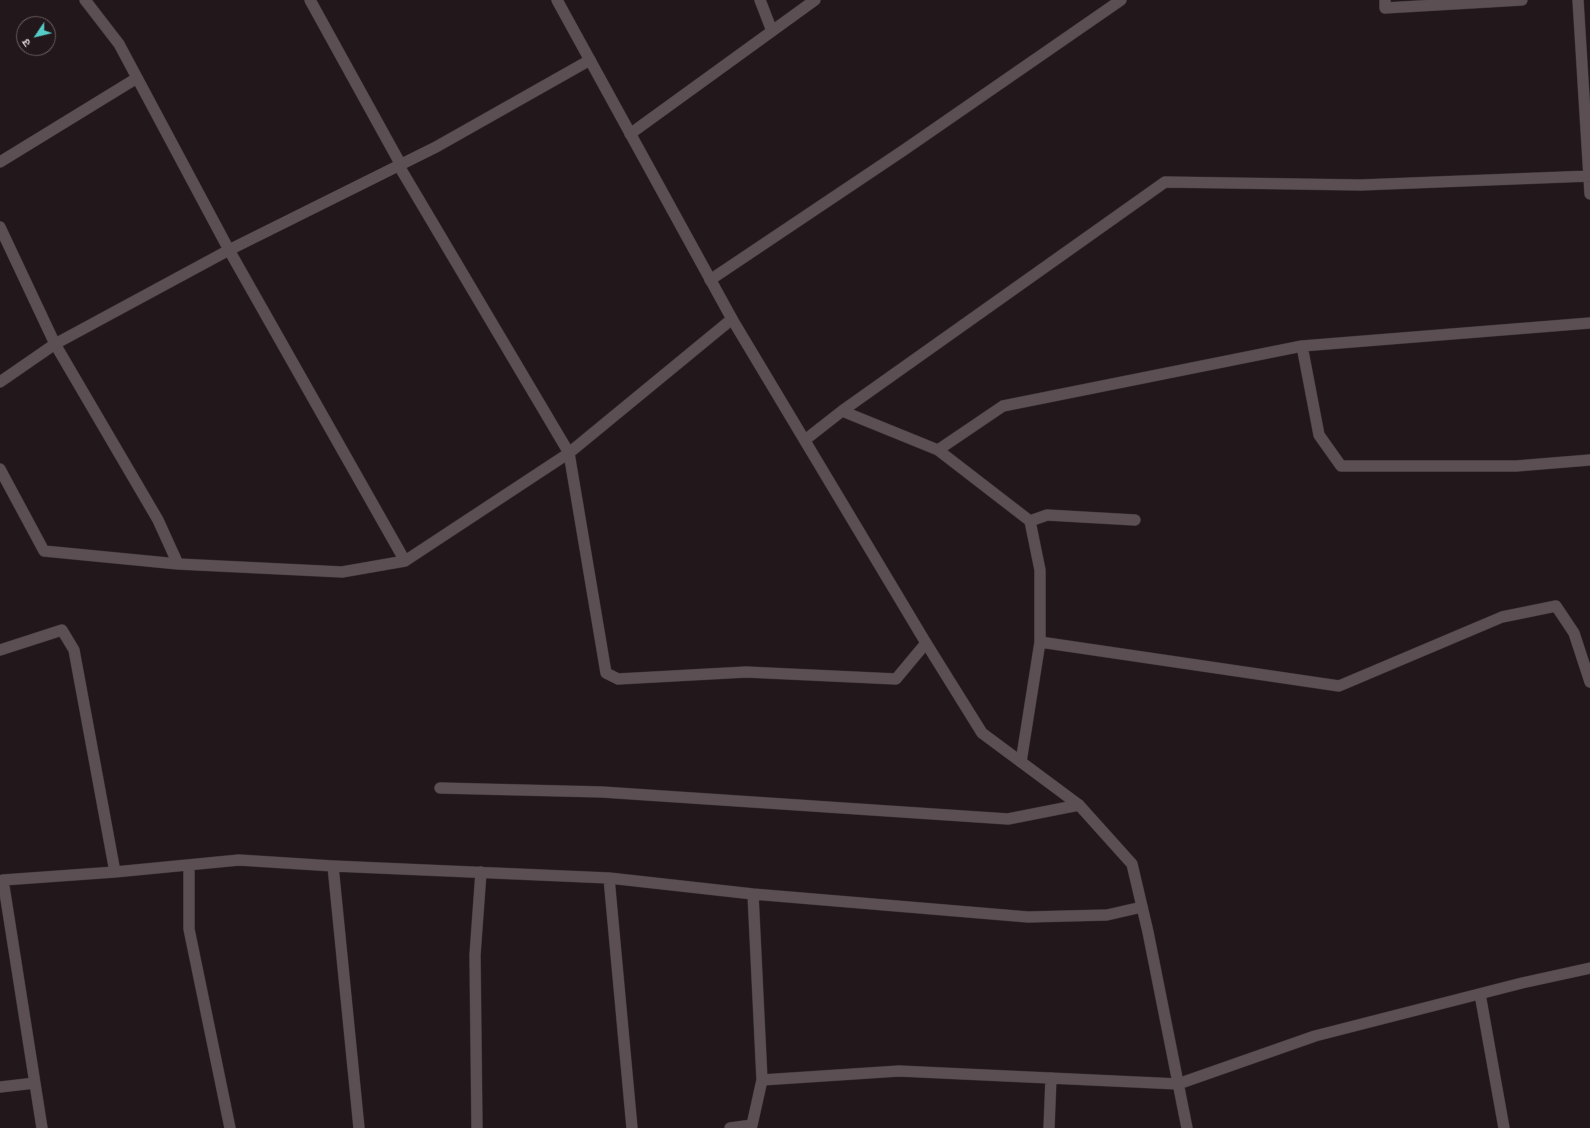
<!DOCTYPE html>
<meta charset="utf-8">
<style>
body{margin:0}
#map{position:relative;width:1590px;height:1128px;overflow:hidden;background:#22171b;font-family:Georgia,"Noto Sans Devanagari",serif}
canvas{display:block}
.north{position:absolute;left:16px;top:16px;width:40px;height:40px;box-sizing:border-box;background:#22171b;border:1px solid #6c6265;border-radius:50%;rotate:235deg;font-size:11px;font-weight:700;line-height:16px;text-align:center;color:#dad2d5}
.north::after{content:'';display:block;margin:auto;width:14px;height:18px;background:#54cdc8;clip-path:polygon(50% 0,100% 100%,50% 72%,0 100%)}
</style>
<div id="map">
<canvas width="1590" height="1128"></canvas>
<div class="north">उ</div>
</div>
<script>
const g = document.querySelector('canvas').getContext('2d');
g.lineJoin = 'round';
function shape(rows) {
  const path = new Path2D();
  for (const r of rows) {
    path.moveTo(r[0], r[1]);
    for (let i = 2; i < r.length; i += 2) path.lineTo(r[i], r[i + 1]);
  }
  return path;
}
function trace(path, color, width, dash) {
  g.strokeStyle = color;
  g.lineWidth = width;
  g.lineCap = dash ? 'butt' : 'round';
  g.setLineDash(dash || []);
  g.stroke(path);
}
const minor = shape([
 [85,0,119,44,229,250,405,561,569,453,732,319],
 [310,0,401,165,399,166,569,453,606,673,618,679,746,672,896,679,926,643],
 [760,0,772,31],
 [1385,0,1385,8,1522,0],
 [1578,0,1590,194],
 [630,134,815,0],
 [0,162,137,78],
 [0,227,55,344,158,520,178,564],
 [710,280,904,150,1121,0],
 [1302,346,1319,435,1341,466,1516,466,1590,460],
 [0,382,55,344,229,250,436,147,590,60],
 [842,411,1165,182,1361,185,1590,176],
 [805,440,842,411,938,450,1003,406,1302,346,1590,323],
 [938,450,1030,521,1040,570,1040,642,1021,762],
 [0,469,44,551,178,564,342,572,405,561],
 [1030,521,1047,515,1135,520],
 [1040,642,1339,686,1502,617,1556,606,1574,633,1590,682],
 [0,650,62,630,74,650,115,872],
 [440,788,602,792,1008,819,1079,805],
 [189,865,189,929,230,1128],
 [333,866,359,1128],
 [609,878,632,1128],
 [3,880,115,872,239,860,333,866,609,878,753,894,1028,917,1107,915,1142,907],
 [0,881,3,880,42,1128],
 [753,894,762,1080],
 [1480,994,1504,1128],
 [0,1087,35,1083],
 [477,1128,475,955,481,872],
 [730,1128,752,1125,762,1080,899,1071,1178,1084,1315,1036,1522,983,1590,968],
 [1049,1128,1051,1078]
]);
const tertiary = shape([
 [557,0,732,319,926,643,982,733,1079,805,1132,864,1148,932,1187,1128]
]);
trace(minor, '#393134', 12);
trace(tertiary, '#393134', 12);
trace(minor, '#5c4f53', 11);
trace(tertiary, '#5c4f53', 11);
</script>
